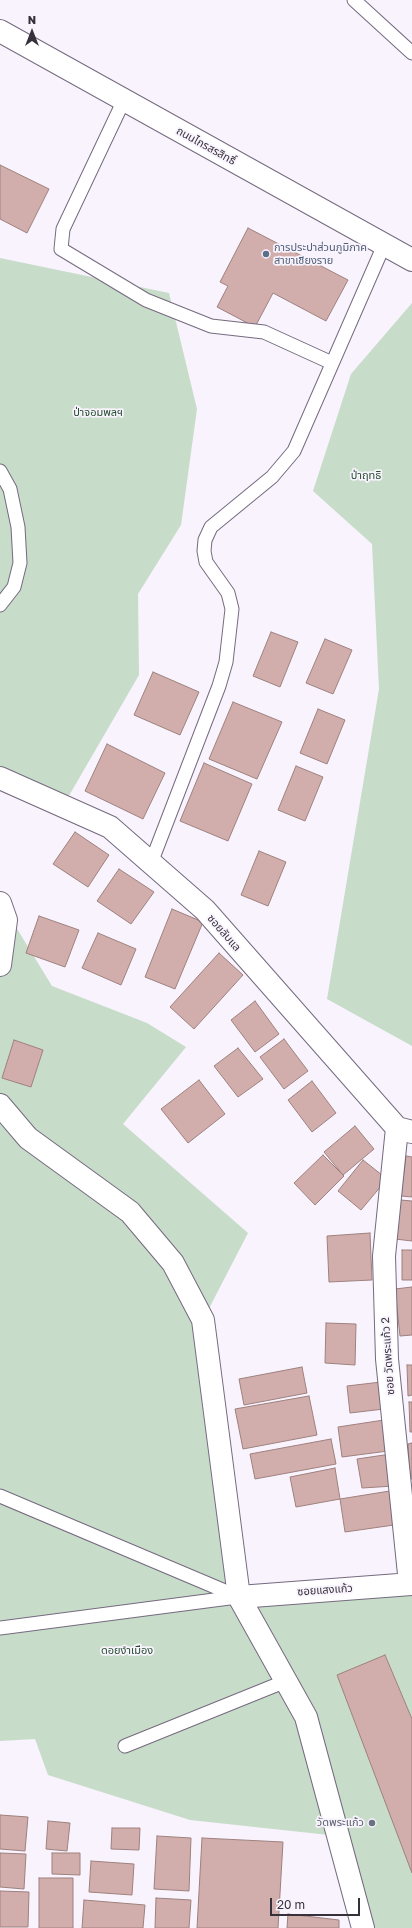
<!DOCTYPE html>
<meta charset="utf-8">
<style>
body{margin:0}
#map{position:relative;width:412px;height:1928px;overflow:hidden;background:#f8f3fd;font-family:"Golos Text",sans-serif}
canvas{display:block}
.north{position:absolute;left:12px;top:12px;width:40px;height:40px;-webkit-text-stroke:3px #f8f3fd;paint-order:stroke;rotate:0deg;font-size:11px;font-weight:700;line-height:16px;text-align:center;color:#353039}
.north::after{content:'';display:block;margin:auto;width:14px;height:18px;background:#353039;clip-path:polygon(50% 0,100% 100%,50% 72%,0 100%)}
.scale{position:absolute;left:270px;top:1898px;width:90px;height:18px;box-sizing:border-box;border:2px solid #353039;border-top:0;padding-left:5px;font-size:12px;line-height:14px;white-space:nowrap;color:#353039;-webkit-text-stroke:3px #f8f3fd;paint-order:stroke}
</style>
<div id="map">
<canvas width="412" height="1928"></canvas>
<div class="north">N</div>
<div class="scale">20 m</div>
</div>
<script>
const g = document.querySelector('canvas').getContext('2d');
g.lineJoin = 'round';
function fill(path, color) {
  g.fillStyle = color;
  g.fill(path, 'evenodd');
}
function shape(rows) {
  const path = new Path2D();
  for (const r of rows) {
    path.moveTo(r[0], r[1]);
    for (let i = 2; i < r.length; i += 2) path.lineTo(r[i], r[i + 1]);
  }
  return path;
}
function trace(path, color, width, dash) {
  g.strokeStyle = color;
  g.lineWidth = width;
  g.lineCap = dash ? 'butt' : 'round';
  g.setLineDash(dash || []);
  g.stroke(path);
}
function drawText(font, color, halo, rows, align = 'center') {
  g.font = font + ' "Golos Text","Noto Sans Thai",sans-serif';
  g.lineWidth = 3.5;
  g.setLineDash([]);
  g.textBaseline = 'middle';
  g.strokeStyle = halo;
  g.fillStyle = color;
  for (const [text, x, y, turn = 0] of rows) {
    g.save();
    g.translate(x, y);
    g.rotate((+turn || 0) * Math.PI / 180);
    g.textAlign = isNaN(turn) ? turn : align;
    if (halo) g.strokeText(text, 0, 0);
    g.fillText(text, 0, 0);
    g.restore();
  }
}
const green = shape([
 [0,258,169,293,197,409,181,525,138,594,139,675,63,806,0,788],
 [412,303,412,1046,327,999,379,689,372,544,313,491,351,374],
 [0,901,52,986,147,1023,186,1047,123,1124,248,1233,203,1320,224,1567,242,1597,412,1592,412,1928,363,1928,338,1836,190,1820,48,1775,35,1739,0,1741]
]);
const building = shape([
 [0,165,49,189,27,233,0,219,0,165],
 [248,228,348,280,326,321,273,293,255,327,217,307,228,286,220,282,248,228],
 [271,632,298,642,280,687,253,676,271,632],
 [325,639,352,650,333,694,306,683,325,639],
 [153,672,199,692,180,735,134,715,153,672],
 [233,702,282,722,257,779,209,759,233,702],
 [318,709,345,720,327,764,300,753,318,709],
 [107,744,165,773,143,819,85,791,107,744],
 [204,763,252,784,228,841,180,821,204,763],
 [296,766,323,777,305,821,278,810,296,766],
 [75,832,109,855,88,887,53,864,75,832],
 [259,851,286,862,268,906,241,895,259,851],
 [119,869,154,892,131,924,97,901,119,869],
 [172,909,203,922,175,989,145,977,172,909],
 [39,916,79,930,65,967,26,953,39,916],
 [98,933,136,949,121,985,82,968,98,933],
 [219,953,243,975,194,1029,170,1007,219,953],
 [255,1001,279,1034,255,1052,231,1020,255,1001],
 [284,1039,308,1071,284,1089,260,1057,284,1039],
 [14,1040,43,1050,31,1087,2,1078,14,1040],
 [238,1048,263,1079,238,1097,214,1066,238,1048],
 [199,1080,225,1114,188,1143,161,1109,199,1080],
 [312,1081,336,1113,312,1132,288,1100,312,1081],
 [355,1126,374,1149,343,1175,324,1152,355,1126],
 [323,1155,344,1176,315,1205,294,1183,323,1155],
 [406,1156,412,1157,412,1197,401,1196,406,1156],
 [363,1160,387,1179,361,1210,338,1191,363,1160],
 [400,1200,412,1201,412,1241,395,1239,400,1200],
 [370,1233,372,1280,329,1282,327,1236,370,1233],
 [402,1250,412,1250,412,1280,402,1280,402,1250],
 [412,1287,412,1335,400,1336,395,1289,412,1287],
 [326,1323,356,1324,355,1365,325,1363,326,1323],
 [407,1365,412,1365,412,1395,408,1396,407,1365],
 [302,1367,307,1393,244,1405,239,1379,302,1367],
 [381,1382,384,1409,350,1413,347,1386,381,1382],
 [309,1396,317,1435,243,1449,235,1409,309,1396],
 [409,1402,412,1402,412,1432,410,1432,409,1402],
 [384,1420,388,1451,342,1457,338,1427,384,1420],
 [331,1439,336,1464,255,1479,250,1454,331,1439],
 [412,1443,412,1479,410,1479,408,1444,412,1443],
 [391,1454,394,1486,362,1488,357,1459,391,1454],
 [335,1468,340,1499,296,1507,290,1477,335,1468],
 [396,1490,401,1524,345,1532,340,1499,396,1490],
 [385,1655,412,1719,412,1873,337,1675,385,1655],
 [0,1815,28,1817,25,1851,0,1849,0,1815],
 [48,1821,70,1823,67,1851,46,1849,48,1821],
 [112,1828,140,1828,139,1850,111,1849,112,1828],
 [157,1836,191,1838,189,1891,154,1889,157,1836],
 [202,1838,283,1842,278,1928,197,1928,202,1838],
 [0,1853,26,1854,24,1889,0,1887,0,1853],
 [52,1853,80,1853,80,1875,52,1874,52,1853],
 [91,1861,134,1864,132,1895,89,1892,91,1861],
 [39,1878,73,1878,73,1928,39,1928,39,1878],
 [0,1891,29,1892,28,1927,0,1927,0,1891],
 [156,1898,191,1900,189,1928,155,1928,156,1898],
 [84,1900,145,1905,143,1928,82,1928,84,1900],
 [288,1914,339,1920,339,1928,287,1928,288,1914]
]);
const lane = shape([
 [354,0,412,53],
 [124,100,63,229,61,249,146,300,211,326,264,332,332,363],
 [0,471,10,489,18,527,20,563,14,587,0,605],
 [151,863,219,686,226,662,232,609,228,593,206,562,204,551,205,540,211,527,272,477,294,451,384,245],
 [0,1496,239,1597],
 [0,1628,237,1597],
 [125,1746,286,1681]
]);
const street = shape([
 [0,778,110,827,205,910,397,1128,412,1132],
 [397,1128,384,1256,387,1359,410,1584],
 [239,1597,412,1584]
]);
const secondary = shape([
 [0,31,412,260],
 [0,903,6,920,0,965],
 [0,1105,28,1138,130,1212,173,1263,203,1320,239,1597,306,1717,363,1928]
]);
const markers = [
 [266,254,4,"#5c6f8a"],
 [372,1823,4,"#6b7280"]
];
const streetNames = [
 ["ถนนไกรสรสิทธิ์",206,146,29],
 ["ซอยลับแล",224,933,49],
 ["ซอย วัดพระแก้ว 2",388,1356,-94],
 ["ซอยแสงแก้ว",325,1590,-4]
];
const serviceNames = [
 ["การประปาส่วนภูมิภาค",274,248],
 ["สาขาเชียงราย",274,261]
];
const parkNames = [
 ["ป่าจอมพลฯ",98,413],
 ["ป่าฤทธิ",366,476],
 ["ดอยงำเมือง",127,1651]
];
const worshipNames = [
 ["วัดพระแก้ว",364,1823]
];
fill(green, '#c8dcca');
fill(building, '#d1aeac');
trace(building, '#9e817f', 1);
trace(lane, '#756a7f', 15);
trace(street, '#756a7f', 24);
trace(secondary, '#756a7f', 24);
trace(lane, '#fff', 13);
trace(street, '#fff', 22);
trace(secondary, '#fff', 22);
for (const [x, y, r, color] of markers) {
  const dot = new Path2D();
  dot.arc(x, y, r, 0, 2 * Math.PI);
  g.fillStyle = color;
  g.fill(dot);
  trace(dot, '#f8f3fd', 1.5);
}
drawText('11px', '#353039', '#f8f3fd', streetNames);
drawText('11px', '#4e5e75', '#f8f3fd', serviceNames, 'left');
drawText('11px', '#254e2f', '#f8f3fd', parkNames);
drawText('11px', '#5b616d', '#f8f3fd', worshipNames, 'right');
</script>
